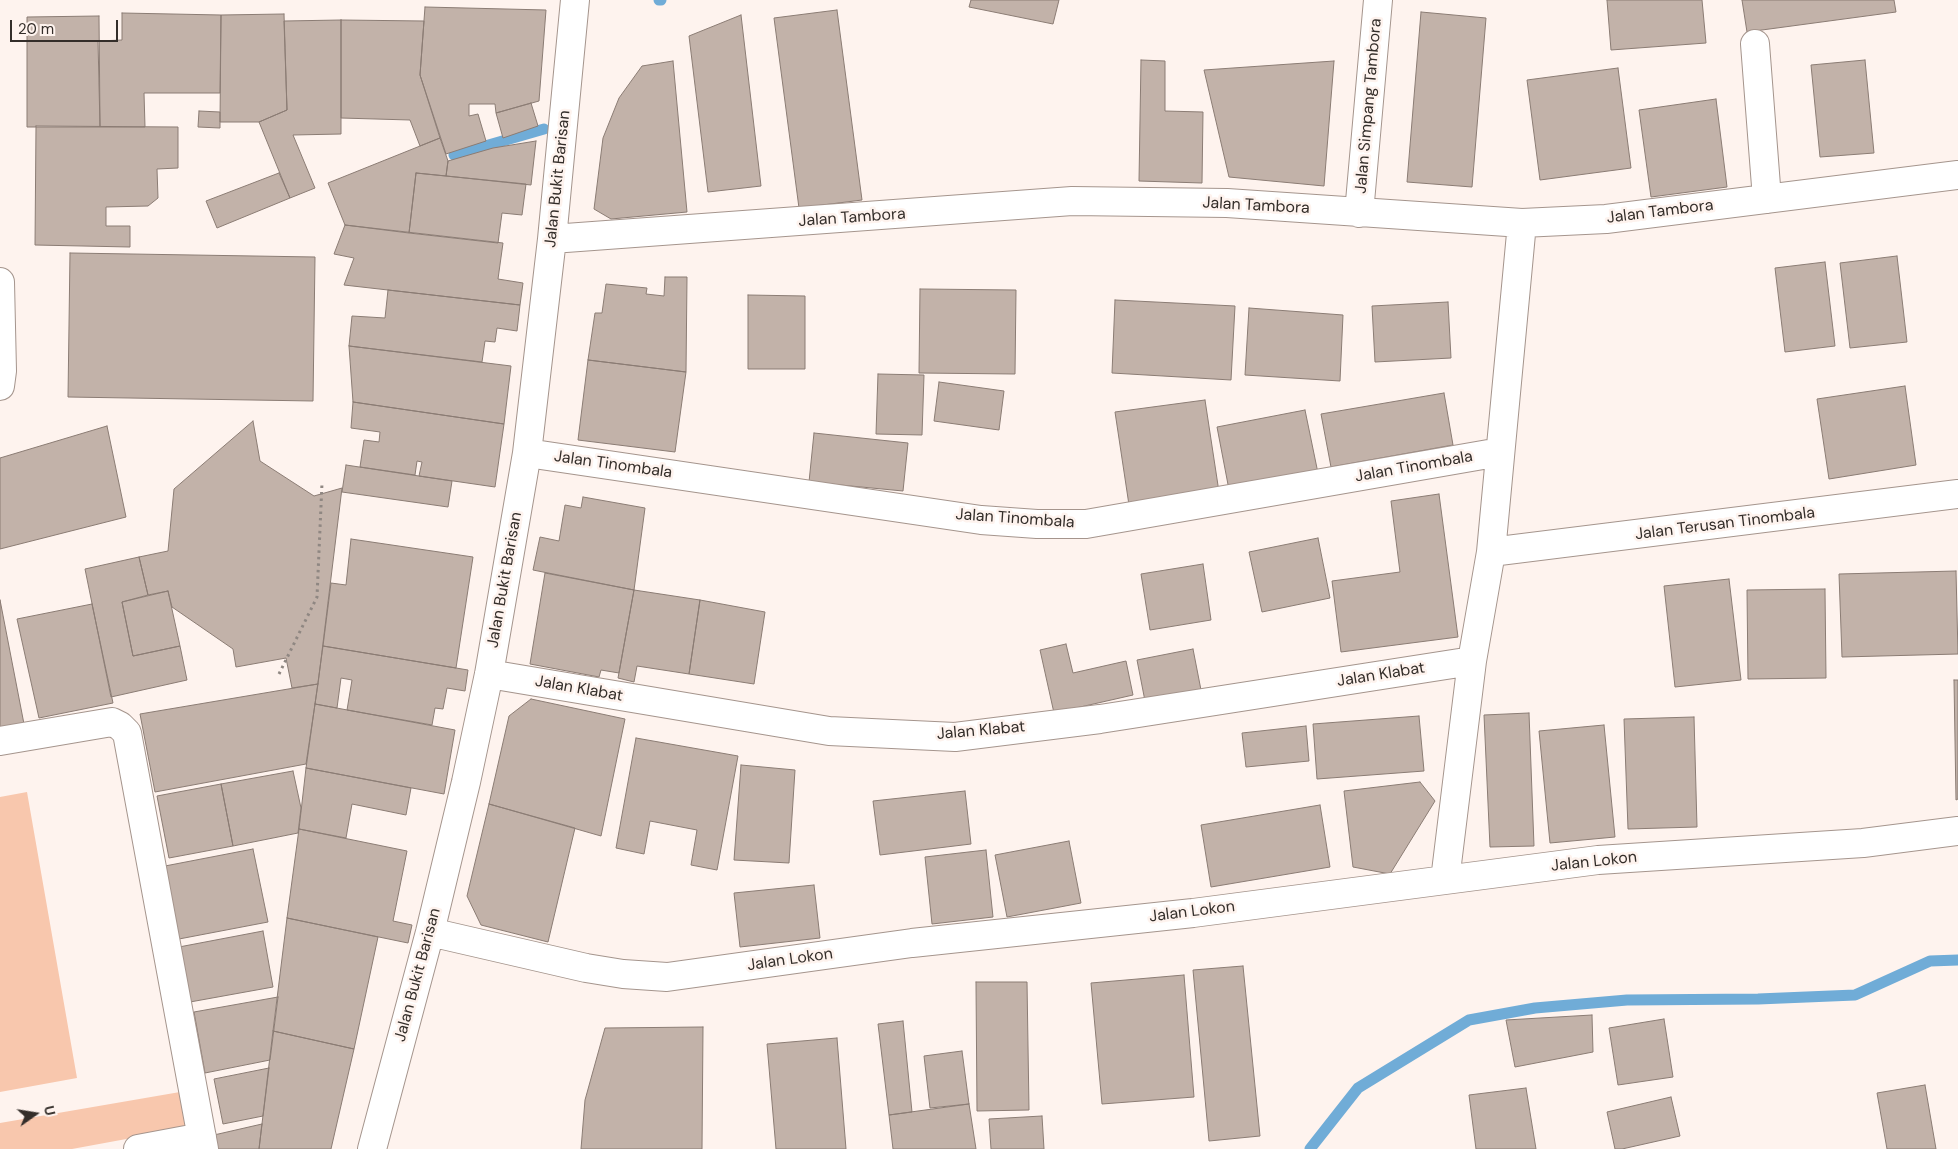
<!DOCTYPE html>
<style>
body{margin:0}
#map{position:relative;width:1958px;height:1149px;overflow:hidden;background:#fef3ee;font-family:"DM Sans",sans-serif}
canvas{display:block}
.north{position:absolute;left:10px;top:1089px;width:50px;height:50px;-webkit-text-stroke:4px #fef3ee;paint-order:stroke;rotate:77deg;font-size:14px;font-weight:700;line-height:20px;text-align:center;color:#342e2a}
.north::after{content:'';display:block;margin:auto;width:18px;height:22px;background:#342e2a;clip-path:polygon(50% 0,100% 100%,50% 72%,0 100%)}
.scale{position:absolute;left:10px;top:20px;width:108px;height:22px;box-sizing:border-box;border:2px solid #342e2a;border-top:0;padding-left:6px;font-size:15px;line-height:18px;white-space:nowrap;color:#342e2a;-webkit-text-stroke:4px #fef3ee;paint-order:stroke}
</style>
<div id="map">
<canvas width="1958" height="1149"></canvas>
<div class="north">U</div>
<div class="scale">20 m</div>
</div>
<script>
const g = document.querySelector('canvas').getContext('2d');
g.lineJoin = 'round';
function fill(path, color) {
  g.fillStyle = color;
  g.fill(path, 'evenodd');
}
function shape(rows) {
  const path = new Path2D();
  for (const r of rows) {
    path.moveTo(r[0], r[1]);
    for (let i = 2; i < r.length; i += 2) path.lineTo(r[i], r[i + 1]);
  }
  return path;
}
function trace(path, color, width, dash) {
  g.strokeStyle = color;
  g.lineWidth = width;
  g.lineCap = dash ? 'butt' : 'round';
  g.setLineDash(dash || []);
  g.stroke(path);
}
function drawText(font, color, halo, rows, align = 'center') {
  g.font = font + ' "DM Sans",sans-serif';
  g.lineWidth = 5;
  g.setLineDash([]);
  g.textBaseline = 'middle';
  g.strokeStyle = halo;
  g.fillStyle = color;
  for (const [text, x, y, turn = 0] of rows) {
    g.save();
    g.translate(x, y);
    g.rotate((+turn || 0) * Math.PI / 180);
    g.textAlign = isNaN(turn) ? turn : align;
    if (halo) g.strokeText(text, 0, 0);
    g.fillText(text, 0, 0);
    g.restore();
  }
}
const green = shape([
 [27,792,77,1078,0,1092,0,797],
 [180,1092,186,1128,72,1149,0,1149,0,1123]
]);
const stream = shape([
 [659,0,661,0],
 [454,155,544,129],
 [1310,1149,1358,1088,1469,1020,1535,1008,1627,1000,1758,999,1855,995,1930,961,1958,960]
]);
const building = shape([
 [971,0,1059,0,1053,24,969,7,971,0],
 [1607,0,1702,0,1706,43,1611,50,1607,0],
 [1742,0,1894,0,1896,12,1747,32,1742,0],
 [425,7,546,10,539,101,496,113,495,104,469,104,469,116,478,114,486,141,446,154,420,75,425,7],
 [837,10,862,200,799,208,774,18,837,10],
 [1421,12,1486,18,1472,187,1407,182,1421,12],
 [122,13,221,15,220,93,144,93,145,127,100,127,98,41,122,40,122,13],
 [284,14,287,110,259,122,220,122,221,15,284,14],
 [741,15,761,186,708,192,689,36,741,15],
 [99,16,100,127,27,127,27,17,99,16],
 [341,20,424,21,420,75,440,138,420,146,410,120,341,118,341,20],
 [341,20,341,134,293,135,315,188,290,198,259,122,287,110,284,21,341,20],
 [1141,60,1165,61,1165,111,1203,112,1202,183,1139,181,1141,60],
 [1865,60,1874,153,1820,157,1811,65,1865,60],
 [673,61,687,212,611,219,594,209,603,138,619,98,642,66,673,61],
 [1334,61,1324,186,1229,177,1204,70,1334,61],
 [1618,68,1631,168,1540,180,1527,80,1618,68],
 [1716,99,1727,187,1651,197,1639,110,1716,99],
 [531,103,538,126,503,138,496,113,531,103],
 [199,111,220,112,220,128,198,127,199,111],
 [36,126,178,127,178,168,157,169,158,198,148,206,106,207,106,226,130,226,130,247,35,245,36,126],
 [440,138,448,161,446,176,416,173,409,233,345,225,328,183,440,138],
 [536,141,531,185,446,176,448,161,493,148,536,141],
 [279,173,290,198,217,228,206,201,279,173],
 [416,173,526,184,522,215,502,213,498,243,409,233,416,173],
 [345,225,503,243,498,279,523,283,520,305,344,285,354,258,334,254,345,225],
 [70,253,315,257,313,401,68,397,70,253],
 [1897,256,1907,342,1850,348,1840,263,1897,256],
 [1825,262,1835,346,1785,352,1775,268,1825,262],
 [665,277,687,277,686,372,588,360,595,313,602,313,606,284,647,288,646,294,664,296,665,277],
 [920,289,1016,290,1015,374,919,373,920,289],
 [388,290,520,305,517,331,497,328,495,342,485,341,482,362,349,346,352,316,385,318,388,290],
 [748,295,805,296,805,369,748,369,748,295],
 [1115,300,1235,306,1231,380,1112,373,1115,300],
 [1448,302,1451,358,1375,362,1372,306,1448,302],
 [1249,308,1343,315,1340,381,1245,375,1249,308],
 [349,346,511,366,504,424,353,402,349,346],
 [588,360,686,372,675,452,578,440,588,360],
 [878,374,924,375,922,435,876,434,878,374],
 [939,382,1004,391,999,430,934,421,939,382],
 [1905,386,1916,465,1829,479,1817,399,1905,386],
 [1444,393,1453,445,1331,467,1321,414,1444,393],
 [1205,400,1219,492,1129,505,1115,412,1205,400],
 [353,402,504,424,495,487,419,476,422,462,417,461,415,475,360,467,364,440,379,442,380,432,351,428,353,402],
 [1305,410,1319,478,1230,495,1217,427,1305,410],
 [253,421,260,461,314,496,342,488,318,684,292,688,286,658,236,667,233,649,172,607,168,591,148,595,139,557,168,551,174,489,253,421],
 [107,426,126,517,0,549,0,458,107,426],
 [814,433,908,443,903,491,809,482,814,433],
 [346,465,452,481,448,507,342,492,346,465],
 [1439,494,1458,637,1341,652,1332,581,1400,572,1391,501,1439,494],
 [583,497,645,508,634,590,533,570,540,537,559,541,565,505,581,508,583,497],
 [1318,538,1330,598,1262,612,1249,552,1318,538],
 [351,539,473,557,456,668,323,646,331,583,346,585,351,539],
 [139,557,148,595,122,602,133,656,180,646,187,680,111,697,85,569,139,557],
 [1203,564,1211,620,1150,630,1141,574,1203,564],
 [1956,571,1958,654,1842,657,1839,574,1956,571],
 [545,573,634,590,619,673,601,670,599,677,530,664,545,573],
 [1729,579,1741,680,1675,687,1664,586,1729,579],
 [1825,589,1826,678,1748,679,1747,590,1825,589],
 [634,590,700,600,689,674,637,666,634,682,618,678,634,590],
 [168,591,180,646,133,656,122,602,168,591],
 [0,600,24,724,0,728,0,600],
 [700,600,765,612,754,684,689,674,700,600],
 [92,604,113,703,39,718,17,619,92,604],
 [1066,644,1073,673,1126,661,1133,695,1054,713,1040,650,1066,644],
 [323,646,468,670,465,691,447,688,443,709,435,708,432,725,347,710,352,680,341,678,337,708,315,704,323,646],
 [1193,649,1201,690,1145,701,1137,660,1193,649],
 [1954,680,1958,680,1958,799,1956,800,1954,680],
 [318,684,306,764,155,792,140,714,318,684],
 [531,699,625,719,601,836,489,804,509,716,531,699],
 [315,704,455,730,444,794,306,768,315,704],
 [1529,713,1534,846,1490,847,1484,715,1529,713],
 [1419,716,1424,771,1317,779,1313,724,1419,716],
 [1694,717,1697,827,1628,829,1624,719,1694,717],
 [1604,725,1615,837,1550,843,1539,731,1604,725],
 [1306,726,1309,761,1246,767,1242,733,1306,726],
 [636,738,738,756,717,870,691,865,697,830,650,821,644,854,616,848,636,738],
 [741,765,795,770,789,863,734,860,741,765],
 [306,768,411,788,406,815,352,804,346,838,299,829,306,768],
 [293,771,301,808,298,833,233,846,221,784,293,771],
 [1420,782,1435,801,1390,874,1353,867,1344,791,1420,782],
 [221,784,233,846,169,858,157,796,221,784],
 [965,791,971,844,880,855,873,801,965,791],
 [489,804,575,828,548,942,481,925,467,896,489,804],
 [1320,805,1330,867,1211,887,1201,825,1320,805],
 [299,829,407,851,393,921,412,925,408,943,287,918,299,829],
 [1069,841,1081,903,1007,917,995,855,1069,841],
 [253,849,268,922,179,939,165,866,253,849],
 [986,850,993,917,932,924,925,857,986,850],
 [814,885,820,938,740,947,734,893,814,885],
 [287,918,378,937,354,1049,273,1031,287,918],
 [263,931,273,987,190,1002,179,947,263,931],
 [1243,966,1260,1136,1209,1141,1193,970,1243,966],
 [1184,975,1194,1097,1102,1104,1091,983,1184,975],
 [976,982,1027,982,1029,1110,977,1111,976,982],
 [278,997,270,1060,205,1073,194,1012,278,997],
 [1592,1015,1593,1052,1515,1067,1506,1020,1592,1015],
 [1664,1019,1673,1077,1618,1085,1609,1028,1664,1019],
 [903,1021,912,1112,889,1115,878,1024,903,1021],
 [703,1027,702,1149,581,1149,585,1100,605,1028,703,1027],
 [273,1031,354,1049,331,1149,259,1149,273,1031],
 [837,1038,846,1149,776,1149,767,1044,837,1038],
 [962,1051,969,1104,930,1108,924,1056,962,1051],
 [269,1068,263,1116,223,1124,214,1079,269,1068],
 [1925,1085,1936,1149,1887,1149,1877,1093,1925,1085],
 [1526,1088,1536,1149,1476,1149,1469,1095,1526,1088],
 [1671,1097,1680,1136,1622,1149,1615,1149,1607,1112,1671,1097],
 [969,1104,976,1149,893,1149,889,1115,969,1104],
 [1042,1116,1044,1149,991,1149,989,1119,1042,1116],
 [262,1124,259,1149,217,1149,214,1135,262,1124]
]);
const path = shape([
 [279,674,317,597,322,483]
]);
const minor = shape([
 [1755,44,1767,199],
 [1359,213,1378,0],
 [552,239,1072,201,1227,203,1522,223,1606,219,1958,175],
 [0,282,2,371,0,386],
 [527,453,981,520,1037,524,1086,524,1500,452],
 [1491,552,1958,494],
 [489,674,829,731,955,737,1100,719,1472,661],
 [0,741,112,722,120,726,127,733,204,1149],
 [1445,880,1472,661,1491,552,1522,223],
 [430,932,586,968,623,974,667,977,912,943,1193,913,1598,860,1863,843,1958,831],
 [138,1149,202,1137],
 [372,1149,430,932,466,782,489,674,527,453,552,239,575,0]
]);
const streetNames = [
 ["Jalan Simpang Tambora",1369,106,-85],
 ["Jalan Bukit Barisan",558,179,-84],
 ["Jalan Tambora",1256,206,3],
 ["Jalan Tambora",1660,212,-7],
 ["Jalan Tambora",852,218,-4],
 ["Jalan Tinombala",613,465,8],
 ["Jalan Tinombala",1414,467,-10],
 ["Jalan Tinombala",1015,519,4],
 ["Jalan Terusan Tinombala",1725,524,-7],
 ["Jalan Bukit Barisan",505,580,-80],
 ["Jalan Klabat",1381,675,-9],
 ["Jalan Klabat",579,689,10],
 ["Jalan Klabat",981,731,-5],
 ["Jalan Lokon",1594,862,-6],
 ["Jalan Lokon",1192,912,-7],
 ["Jalan Lokon",790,960,-8],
 ["Jalan Bukit Barisan",418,975,-75]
];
fill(green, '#f8c7ad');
trace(stream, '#70acd7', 11);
fill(building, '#c2b2a9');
trace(building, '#8b7c74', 1);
trace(minor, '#a5958d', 30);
trace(path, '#8f8782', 3, [2.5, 4]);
trace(minor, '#fff', 28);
drawText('16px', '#342e2a', '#fef3ee', streetNames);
</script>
